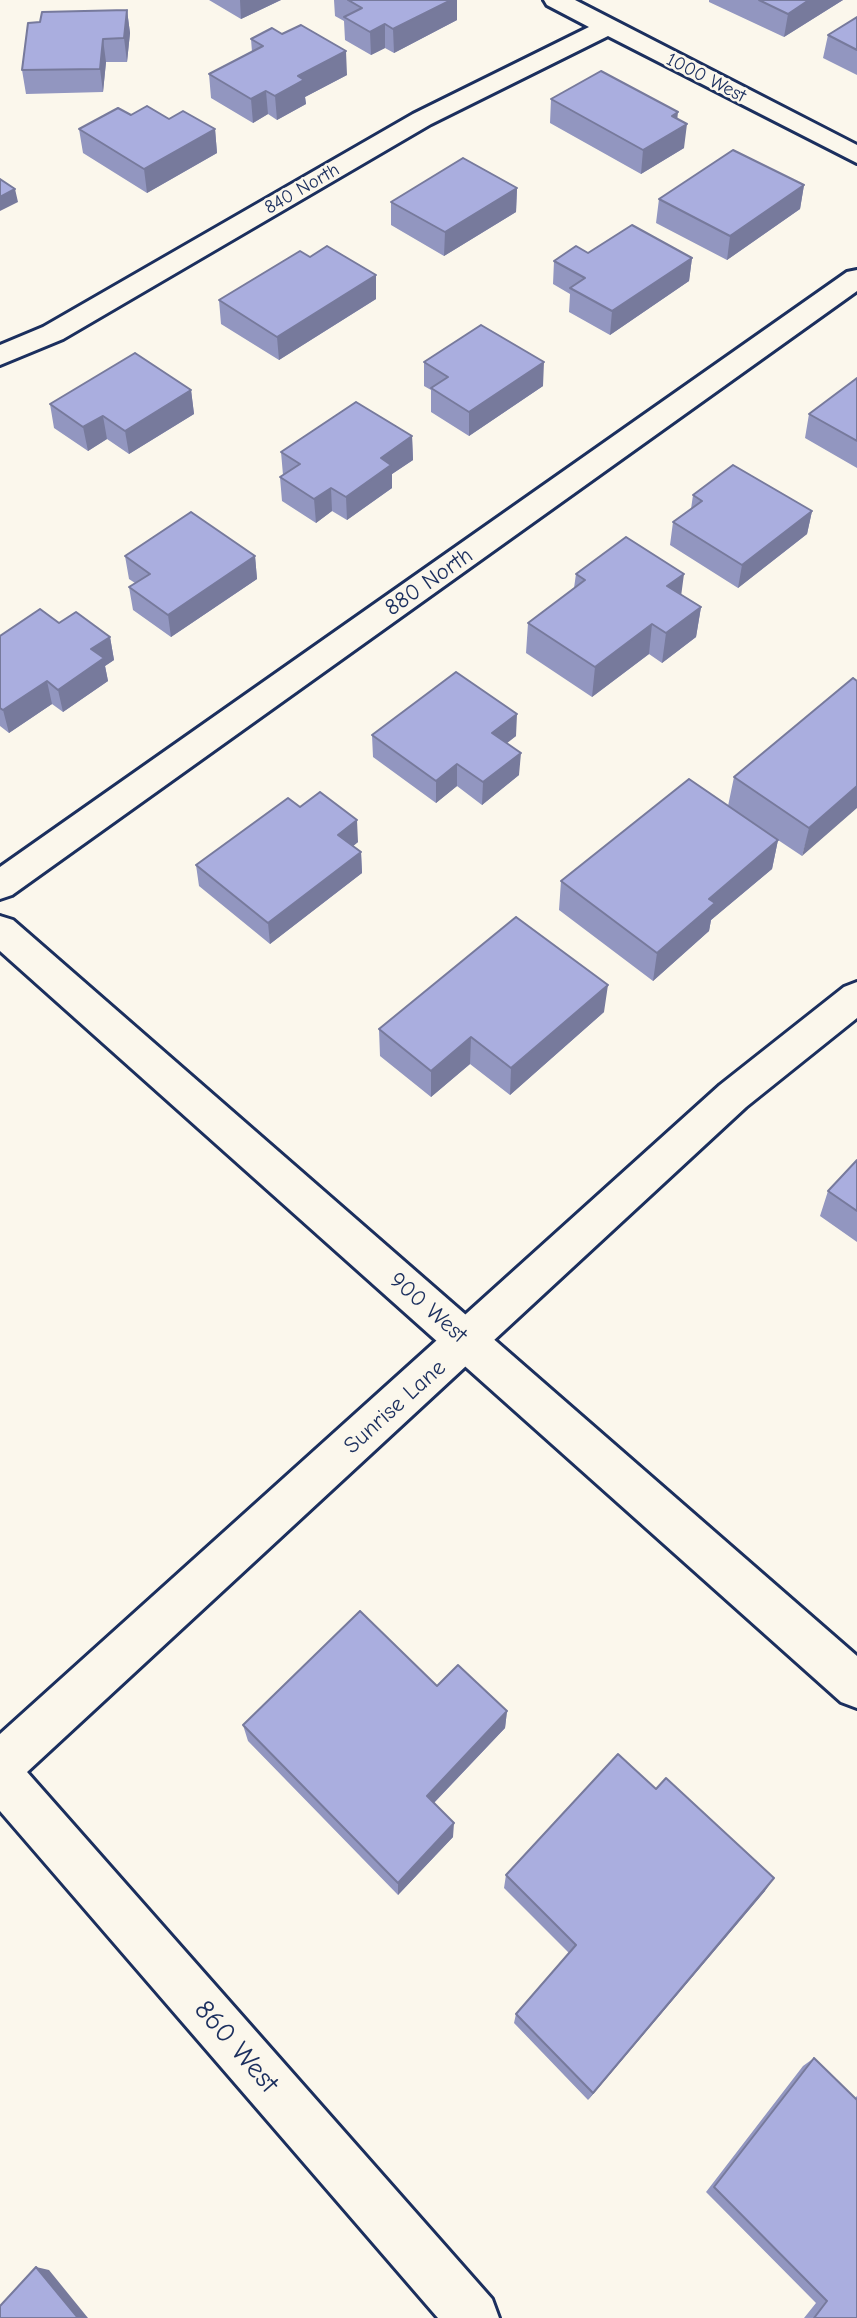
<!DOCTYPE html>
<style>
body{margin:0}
canvas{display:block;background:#fbf7ec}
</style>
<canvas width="857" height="2318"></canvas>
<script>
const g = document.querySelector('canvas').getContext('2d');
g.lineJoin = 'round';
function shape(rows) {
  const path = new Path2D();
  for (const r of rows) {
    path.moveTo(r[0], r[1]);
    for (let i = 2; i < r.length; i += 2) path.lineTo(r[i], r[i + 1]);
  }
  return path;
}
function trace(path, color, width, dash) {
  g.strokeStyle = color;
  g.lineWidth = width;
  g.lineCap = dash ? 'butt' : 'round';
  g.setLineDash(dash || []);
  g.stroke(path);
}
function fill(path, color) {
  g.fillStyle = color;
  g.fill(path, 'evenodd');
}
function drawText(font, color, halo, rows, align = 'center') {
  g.font = font + ' "Comic Neue",sans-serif';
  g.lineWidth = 5;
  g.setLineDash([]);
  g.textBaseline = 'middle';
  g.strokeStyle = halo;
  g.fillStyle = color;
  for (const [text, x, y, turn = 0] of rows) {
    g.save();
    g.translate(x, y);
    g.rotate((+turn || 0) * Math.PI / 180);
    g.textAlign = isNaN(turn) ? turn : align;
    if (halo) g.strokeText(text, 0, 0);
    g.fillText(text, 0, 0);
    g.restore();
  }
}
const street = shape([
 [544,0,575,0,857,145,857,163,608,36,431,124,63,339,0,365,0,345,43,327,413,114,589,27,547,5,544,0],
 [857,270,857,291,12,895,0,899,0,867,847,272,857,270],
 [857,982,857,1018,746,1107,27,1772,492,2299,499,2318,438,2318,0,1811,0,1734,720,1085,844,987,857,982]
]);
const secondary = shape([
 [0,916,13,920,857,1656,857,1708,841,1702,0,951,0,916]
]);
const wall = shape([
 [209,0,281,0,241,19],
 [334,0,457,0,457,20,394,53,385,48,371,55,345,40,344,21,335,16],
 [709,0,843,0,784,37,709,2],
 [127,10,130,33,127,62,106,62,103,92,26,94,22,70,40,22],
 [857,17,857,75,823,58,828,35],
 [251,39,347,75,305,97,306,104,277,120,268,114,253,123,211,98,209,74,252,52],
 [551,99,677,118,684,148,641,174,550,123],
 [131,115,169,119,215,129,217,153,147,193,83,153,79,129],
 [804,185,800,209,727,260,656,223,659,199],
 [517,188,516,212,444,256,391,225,391,202],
 [588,253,692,258,689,281,610,335,569,312,570,294,553,284,554,261],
 [310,257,376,275,376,299,279,360,221,324,219,300],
 [424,362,543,386,469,436,431,412,431,390,424,386],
 [857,378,857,468,805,438,809,414],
 [191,390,194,414,129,454,107,439,88,451,54,428,50,404],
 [412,436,413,460,392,474,392,488,347,520,332,511,316,523,282,501,280,477,283,475,281,452],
 [693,495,812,511,807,534,738,588,670,545,673,522,691,509],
 [125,556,255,556,257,579,171,637,133,610,129,587,135,583,129,579],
 [576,574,681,595,701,607,696,637,662,663,649,654,592,697,526,653,528,623,574,588],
 [59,623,110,637,114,660,105,666,108,681,63,712,52,704,9,733,0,726,0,636],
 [853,678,802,856,751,822,778,840,772,869,711,920,709,931,653,981,559,910,561,881,728,806,734,777],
 [372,735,516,736,506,743,519,775,482,805,457,786,436,803,373,757],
 [300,807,358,842,353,846,361,852,362,873,270,944,199,886,196,865],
 [604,1012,510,1095,470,1064,431,1097,380,1056,379,1029],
 [857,1160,857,1242,820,1216,828,1191],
 [437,1686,507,1711,505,1728,434,1803,453,1837,398,1895,248,1741,243,1725],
 [506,1875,765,1891,588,2100,514,2023,516,2014,569,1953,504,1888],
 [814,2058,855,2098,857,2096,857,2318,804,2318,816,2303,706,2192,803,2066]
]);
const shadedWall = shape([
 [240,0,281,0,241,19],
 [451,0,457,0,457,20,394,53,393,29],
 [809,0,843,0,784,37,788,14],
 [127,10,130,33,127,62,124,38],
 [385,24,385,48,371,55,370,32],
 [103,39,106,62,103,92,100,69],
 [346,51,347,75,305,97,306,104,277,120,275,96,298,76],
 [266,91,268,114,253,123,251,99],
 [678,112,676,131,687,124,684,148,641,174,643,150,672,116],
 [215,129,217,153,147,193,144,169],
 [804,185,800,209,727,260,730,236],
 [517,188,516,212,444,256,445,232],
 [15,189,18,202,0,211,0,197],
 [692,258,689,281,610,335,612,311],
 [376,275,376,299,279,360,277,337],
 [544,362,543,386,469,436,469,412],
 [191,390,194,414,129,454,125,431],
 [103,416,107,439,88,451,83,427],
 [412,436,413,460,392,474,392,488,347,520,346,497,381,458],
 [331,488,332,511,316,523,314,499],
 [812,511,807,534,738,588,742,565],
 [255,556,257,579,171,637,168,615],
 [684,574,680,604,667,586],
 [701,607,696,637,662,663,666,633],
 [652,624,649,654,592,697,595,667],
 [110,637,114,660,105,666,108,681,63,712,58,690,91,649],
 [47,681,52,704,9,733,3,710],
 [517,714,516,736,491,756,492,733],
 [521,753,519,775,482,805,483,782],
 [457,764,457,786,436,803,436,781],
 [857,786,857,808,802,856,809,828],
 [357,820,358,842,340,857,338,835],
 [778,840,772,869,711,920,709,931,653,981,657,953,709,899],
 [361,852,362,873,270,944,268,923],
 [608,985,604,1012,510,1095,511,1068],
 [471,1037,470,1064,431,1097,431,1071],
 [507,1711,505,1728,427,1810,427,1796],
 [454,1823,453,1837,398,1895,398,1883],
 [774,1878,765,1891,588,2100,593,2093],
 [36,2267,49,2270,88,2318,78,2318]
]);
const building = shape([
 [348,0,451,0,393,29,385,24,370,32,344,17,362,8,348,0],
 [759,0,809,0,788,14,759,0],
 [127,10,124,38,103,39,100,69,22,70,28,23,40,22,42,12,127,10],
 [857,17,857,50,828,35,857,17],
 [301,25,346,51,298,76,304,80,275,96,266,91,251,99,209,74,263,46,251,39,272,28,282,34,301,25],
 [601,71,678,112,672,116,687,124,643,150,551,99,601,71],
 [147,106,169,119,183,111,215,129,144,169,79,129,118,108,131,115,147,106],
 [733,150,804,185,730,236,659,199,733,150],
 [463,158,517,188,445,232,391,202,463,158],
 [0,179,15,189,0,197,0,179],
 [632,225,692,258,612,311,570,288,585,278,554,261,576,246,588,253,632,225],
 [327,246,376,275,277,337,219,300,300,251,310,257,327,246],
 [481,325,544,362,469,412,431,388,448,377,424,362,481,325],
 [135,353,191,390,125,431,103,416,83,427,50,404,135,353],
 [857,378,857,441,809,414,857,378],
 [356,402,412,436,381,458,391,465,346,497,331,488,314,499,280,477,300,464,281,452,356,402],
 [733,465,812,511,742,565,673,522,702,501,693,495,733,465],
 [191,512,255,556,168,615,129,587,150,574,125,556,191,512],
 [626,537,684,574,667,586,701,607,666,633,652,624,595,667,528,623,585,580,576,574,626,537],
 [40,609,59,623,76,612,110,637,91,649,104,658,58,690,47,681,3,710,0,708,0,636,40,609],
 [456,672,517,714,492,733,521,753,483,782,457,764,436,781,372,735,456,672],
 [853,678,857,681,857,786,809,828,734,777,853,678],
 [689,779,778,840,709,899,715,903,657,953,561,881,689,779],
 [320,792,357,820,338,835,361,852,268,923,196,865,288,798,300,807,320,792],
 [516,917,608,985,511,1068,471,1037,431,1071,379,1029,516,917],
 [857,1160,857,1211,828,1191,857,1160],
 [360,1611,437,1686,458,1665,507,1711,427,1796,454,1823,398,1883,243,1725,360,1611],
 [618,1754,656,1789,666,1778,774,1878,593,2093,516,2014,576,1945,506,1875,618,1754],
 [814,2058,857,2100,857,2318,814,2318,827,2301,714,2187,814,2058],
 [36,2267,78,2318,0,2318,0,2306,36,2267]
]);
const farStreetnames = [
 ["1000 West",706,78,27],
 ["840 North",302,189,-30]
];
const streetNames = [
 ["880 North",429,582,-35],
 ["900 West",428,1308,41],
 ["Sunrise Lane",395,1407,-42]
];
const nearStreetnames = [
 ["860 West",236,2047,49]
];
trace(street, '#1b2f5e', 6);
trace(secondary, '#1b2f5e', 6);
fill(street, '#fbf7ec');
fill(secondary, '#fbf7ec');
fill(wall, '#9296c0');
fill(shadedWall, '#777a9c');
fill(building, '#aaaedf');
trace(building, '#777a9c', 2);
drawText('19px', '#1b2f5e', '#fbf7ec', farStreetnames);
drawText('23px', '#1b2f5e', '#fbf7ec', streetNames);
drawText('28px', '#1b2f5e', '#fbf7ec', nearStreetnames);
</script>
